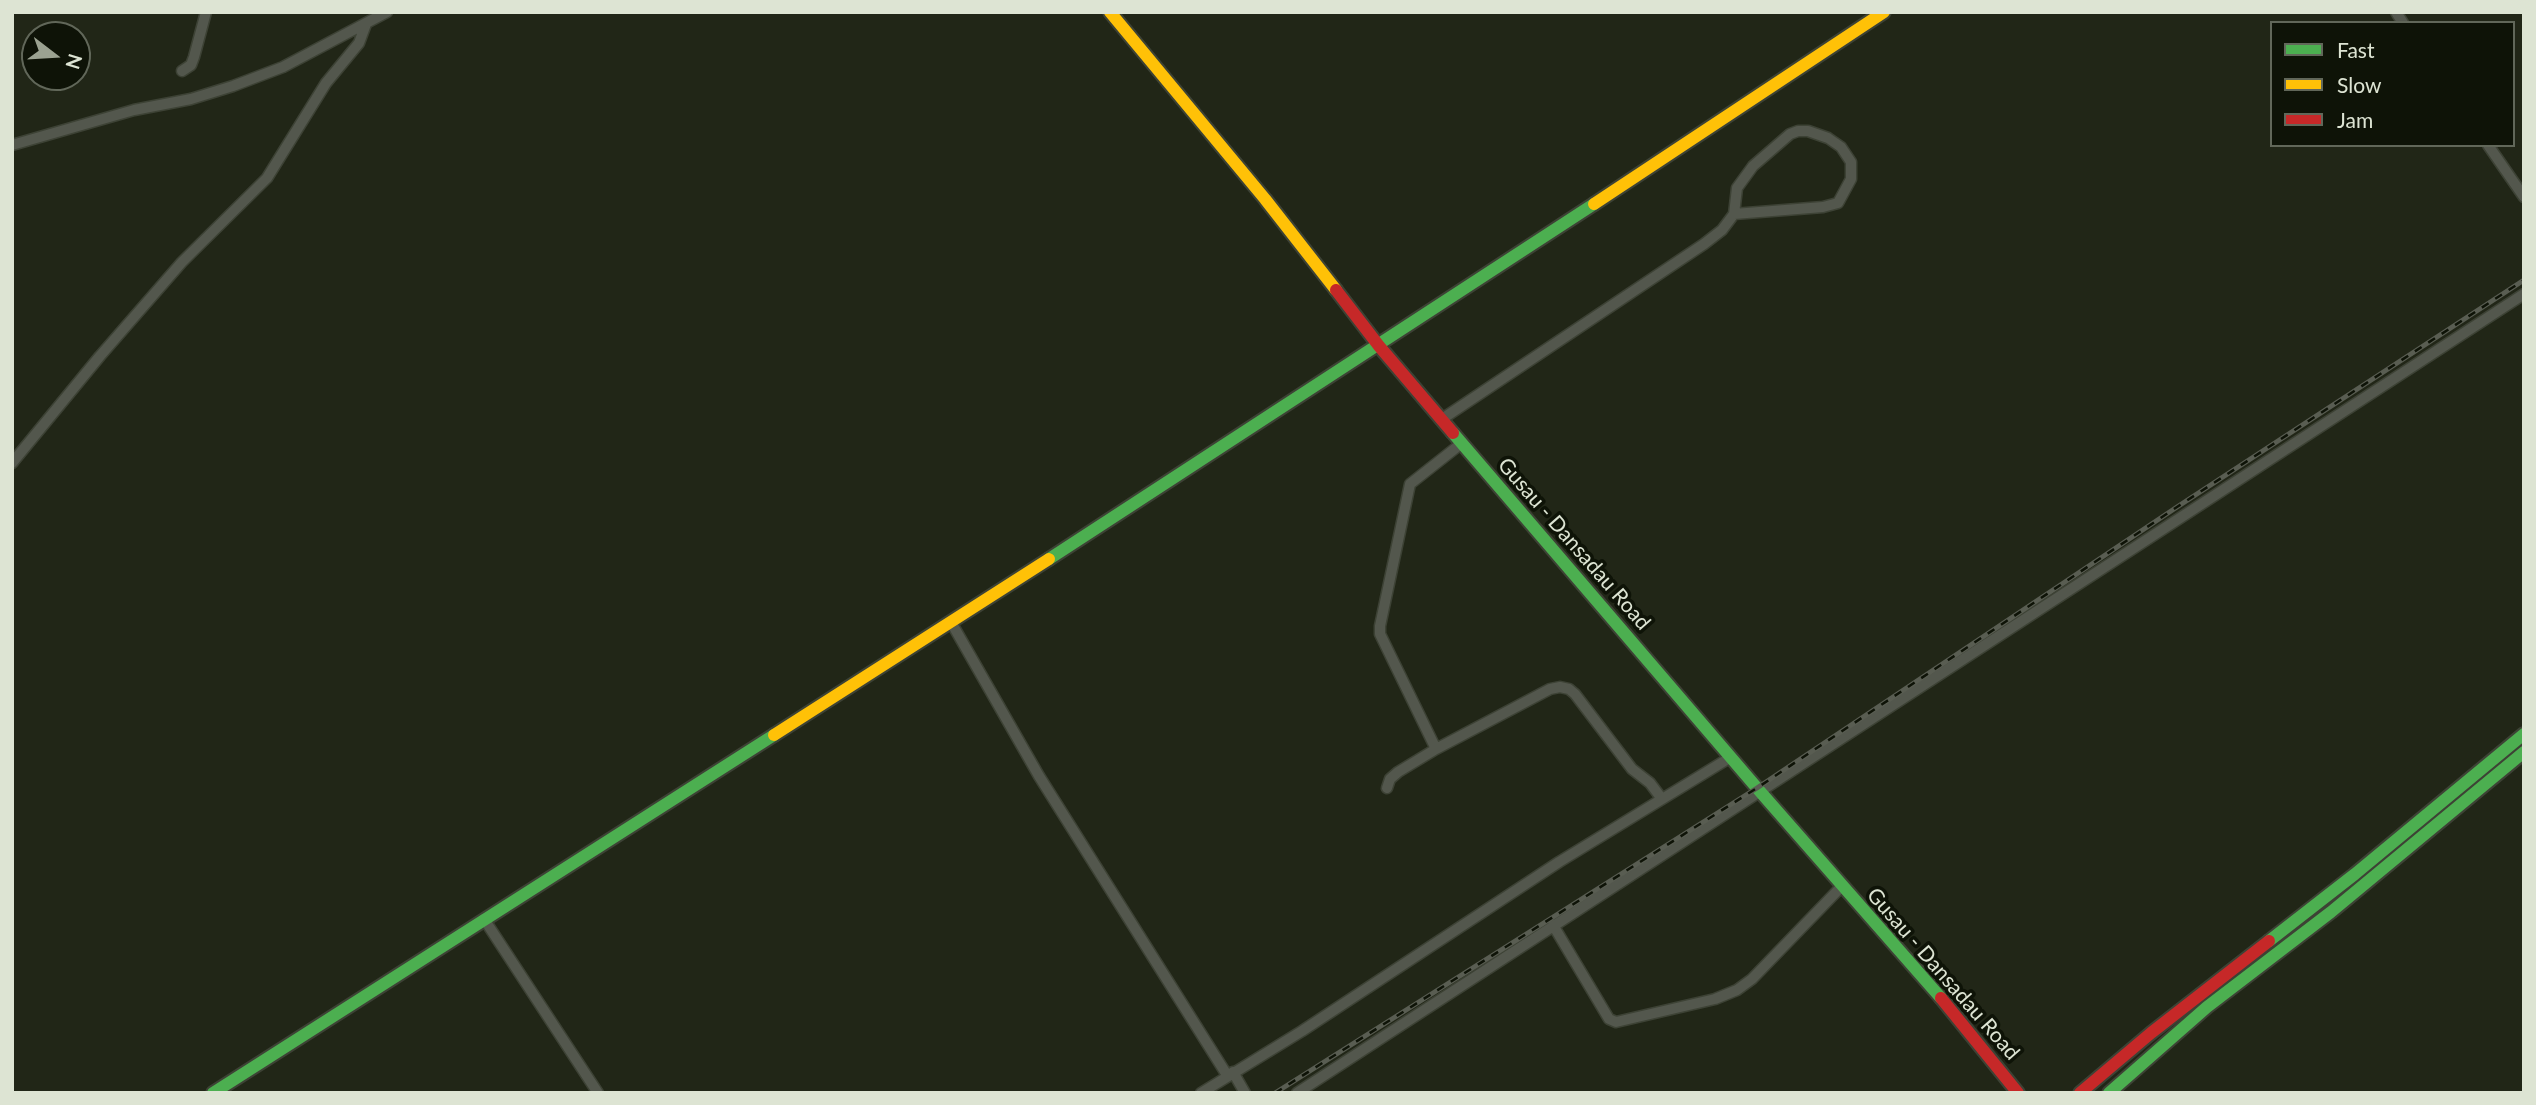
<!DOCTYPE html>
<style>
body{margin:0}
#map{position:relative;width:2536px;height:1105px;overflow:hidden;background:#212617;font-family:Lato,sans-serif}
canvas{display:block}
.frame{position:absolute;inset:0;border:14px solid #dde4d3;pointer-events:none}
.legend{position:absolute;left:2270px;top:21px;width:245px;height:126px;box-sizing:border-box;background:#0e1307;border:2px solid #616759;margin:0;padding:9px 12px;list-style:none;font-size:21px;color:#dde4d3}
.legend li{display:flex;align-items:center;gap:14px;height:35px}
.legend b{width:35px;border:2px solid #616759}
.north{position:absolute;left:21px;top:21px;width:70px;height:70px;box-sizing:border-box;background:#0e1307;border:2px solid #616759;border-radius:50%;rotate:107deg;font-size:19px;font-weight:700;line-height:28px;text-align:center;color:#dde4d3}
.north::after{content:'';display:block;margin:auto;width:24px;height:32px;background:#9ba291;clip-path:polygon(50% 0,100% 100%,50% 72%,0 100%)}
</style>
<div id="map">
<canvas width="2536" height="1105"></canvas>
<div class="frame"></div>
<ul class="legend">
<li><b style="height:9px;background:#4caf50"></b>Fast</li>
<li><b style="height:9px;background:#ffc107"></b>Slow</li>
<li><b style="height:9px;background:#c62828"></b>Jam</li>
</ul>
<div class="north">N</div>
</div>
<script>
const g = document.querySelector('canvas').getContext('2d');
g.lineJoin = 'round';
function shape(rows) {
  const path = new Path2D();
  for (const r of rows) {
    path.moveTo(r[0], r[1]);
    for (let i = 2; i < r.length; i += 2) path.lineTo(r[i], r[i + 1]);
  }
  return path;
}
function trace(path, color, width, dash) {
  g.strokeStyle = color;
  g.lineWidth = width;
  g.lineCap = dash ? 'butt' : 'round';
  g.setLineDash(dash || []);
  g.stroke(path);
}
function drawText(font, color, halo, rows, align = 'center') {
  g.font = font + ' Lato,sans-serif';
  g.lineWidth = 7;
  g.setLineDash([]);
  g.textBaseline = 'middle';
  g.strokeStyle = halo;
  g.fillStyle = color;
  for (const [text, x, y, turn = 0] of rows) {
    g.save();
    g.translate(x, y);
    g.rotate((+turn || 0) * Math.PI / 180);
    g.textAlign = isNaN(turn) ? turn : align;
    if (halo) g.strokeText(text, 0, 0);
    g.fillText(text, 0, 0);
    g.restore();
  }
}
const street = shape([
 [2396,12,2403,23],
 [182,71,191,65,194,57,206,12],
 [1798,131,1808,131,1828,138,1841,147,1851,162,1851,179,1838,203,1823,207,1734,214,1737,188,1753,166,1790,134,1798,131],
 [12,145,134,110,191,99,233,86,283,67,387,12],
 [2488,145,2524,197],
 [1442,419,1704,244,1722,230,1734,214],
 [12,463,100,356,182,262,267,178,326,83,359,43,366,24],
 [951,622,1039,776,1227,1075],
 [1436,749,1380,634,1380,626,1410,484,1462,443],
 [1387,788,1390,779,1398,772,1436,749,1550,689,1560,687,1569,689,1575,694,1632,769,1650,783,1662,799],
 [484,919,598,1093],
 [1553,925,1609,1019,1616,1022,1715,999,1737,990,1752,979,1842,886],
 [1233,1072,1245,1093],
 [1201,1093,1302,1031,1559,862,1731,757],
 [1297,1093,2524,294]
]);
const fast = shape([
 [1453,433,1757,788,1941,998],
 [1049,559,1594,204],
 [2269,941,2355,874,2524,734],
 [213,1093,774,735],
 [2109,1093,2207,1007,2331,912,2524,752]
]);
const slow = shape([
 [1110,12,1265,199,1336,290],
 [1594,204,1884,12],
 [774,735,1049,559]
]);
const jam = shape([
 [1336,290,1379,346,1453,433],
 [1941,998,2018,1093],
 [2080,1093,2151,1033,2269,941]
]);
const rail = shape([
 [1275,1093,1757,788,2177,507,2524,280]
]);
const streetNames = [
 ["Gusau - Dansadau Road",1574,544,49],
 ["Gusau - Dansadau Road",1943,974,49]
];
trace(street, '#3d4235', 13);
trace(fast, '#3d4235', 16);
trace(slow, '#3d4235', 16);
trace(jam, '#3d4235', 16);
trace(street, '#53574d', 10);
trace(fast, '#4caf50', 12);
trace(slow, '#ffc107', 12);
trace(jam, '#c62828', 12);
trace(rail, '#595d52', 5);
trace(rail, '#0e1307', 2.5, [8]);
drawText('21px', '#dde4d3', '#0e1307', streetNames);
</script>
